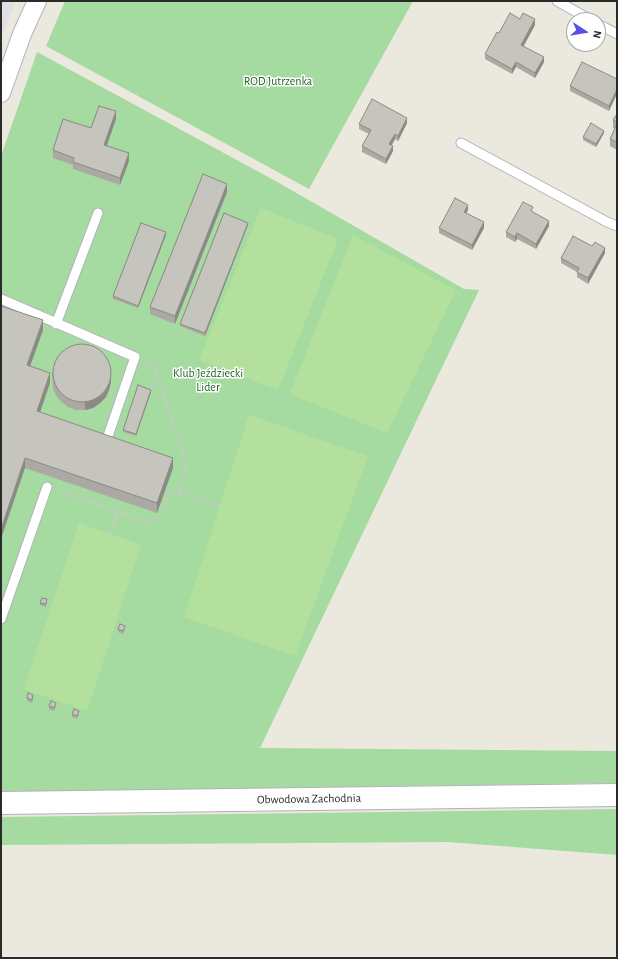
<!DOCTYPE html>
<meta charset="utf-8">
<style>
body{margin:0}
#map{position:relative;width:618px;height:959px;overflow:hidden;background:#ebe8de;font-family:"Alegreya Sans",sans-serif}
canvas{display:block}
.frame{position:absolute;inset:0;border:2px solid #2a2a2a;pointer-events:none}
.north{position:absolute;left:566px;top:12px;width:40px;height:40px;box-sizing:border-box;background:#fff;border:1px solid #aaa;border-radius:50%;rotate:102deg;font-size:11px;font-weight:700;line-height:16px;text-align:center;color:#2a2a2a}
.north::after{content:'';display:block;margin:auto;width:14px;height:18px;background:#5a4fe6;clip-path:polygon(50% 0,100% 100%,50% 72%,0 100%)}
</style>
<div id="map">
<canvas width="618" height="959"></canvas>
<div class="frame"></div>
<div class="north">N</div>
</div>
<script>
const g = document.querySelector('canvas').getContext('2d');
g.lineJoin = 'round';
function fill(path, color) {
  g.fillStyle = color;
  g.fill(path, 'evenodd');
}
function shape(rows) {
  const path = new Path2D();
  for (const r of rows) {
    if (r.length === 3) {
      path.moveTo(r[0] + r[2], r[1]);
      path.arc(r[0], r[1], r[2], 0, 2 * Math.PI);
      continue;
    }
    path.moveTo(r[0], r[1]);
    for (let i = 2; i < r.length; i += 2) path.lineTo(r[i], r[i + 1]);
  }
  return path;
}
function trace(path, color, width, dash) {
  g.strokeStyle = color;
  g.lineWidth = width;
  g.lineCap = dash ? 'butt' : 'round';
  g.setLineDash(dash || []);
  g.stroke(path);
}
function drawText(font, color, halo, rows, align = 'center') {
  g.font = font + ' "Alegreya Sans",sans-serif';
  g.lineWidth = 3;
  g.setLineDash([]);
  g.textBaseline = 'middle';
  g.strokeStyle = halo;
  g.fillStyle = color;
  for (const [text, x, y, turn = 0] of rows) {
    g.save();
    g.translate(x, y);
    g.rotate((+turn || 0) * Math.PI / 180);
    g.textAlign = isNaN(turn) ? turn : align;
    if (halo) g.strokeText(text, 0, 0);
    g.fillText(text, 0, 0);
    g.restore();
  }
}
const industrial = shape([
 [1,1,16,1,1,38]
]);
const green = shape([
 [65,1,413,1,309,189,46,46],
 [37,52,272,179,464,289,479,290,260,748,617,751,617,783,1,792,1,156],
 [617,809,617,855,448,842,1,845,1,817]
]);
const pitch = shape([
 [261,208,338,239,278,390,199,360],
 [353,235,456,290,387,433,290,394],
 [249,415,368,456,295,656,184,617],
 [79,523,141,545,87,711,24,689]
]);
const path = shape([
 [147,362,153,365,184,451,185,473,179,492,220,507],
 [149,391,153,382,158,380],
 [59,491,150,523,159,518,170,489,179,492],
 [110,534,117,511]
]);
const service = shape([
 [557,1,591,20],
 [598,24,617,34],
 [461,143,607,222,617,226],
 [1,299,135,357,108,436],
 [56,324,98,213],
 [1,619,47,487]
]);
const minor = shape([
 [1,93,22,34,37,1]
]);
const secondary = shape([
 [1,803,617,795]
]);
const wall = shape([
 [520,19,535,25,524,46,544,62,535,78,516,67,512,74,485,59,485,54,499,33],
 [617,79,609,111,570,91,570,86],
 [617,114,617,150,610,146,610,139,615,129,613,128,613,120],
 [116,119,107,146,129,161,120,185,73,169,73,165,53,158,53,150,91,128],
 [407,123,398,141,395,139,392,145,393,151,386,164,362,152,362,146,369,134,359,129,359,124],
 [604,133,596,147,583,140,583,137],
 [227,192,175,324,150,314,150,307],
 [468,210,466,213,484,228,472,250,439,233,439,228],
 [533,212,549,226,536,249,517,239,515,242,506,237,506,232],
 [248,225,205,336,180,326,180,324],
 [166,235,138,308,113,299,113,296],
 [592,246,605,253,588,284,577,277,577,272,561,263,561,258],
 [1,306,43,330,30,366,50,383,40,412,173,468,157,513,25,468],
 [52,372,111,382,109,390,106,397,100,403,93,408,85,410,76,410,68,407,62,402,56,396,53,388],
 [151,392,136,436,123,432,123,430],
 [47,602,46,607,40,605,40,603],
 [118,629,125,629,123,634,118,632],
 [27,698,33,698,32,703,27,701],
 [49,706,56,706,54,711,49,709],
 [72,714,79,714,77,719,72,717]
]);
const shadedWall = shape([
 [535,19,535,25,521,50,521,45],
 [544,57,544,62,535,78,535,73],
 [516,62,516,67,512,74,512,69],
 [617,89,617,94,609,111,609,106],
 [116,111,116,119,104,153,104,145],
 [407,118,407,123,398,141,398,136],
 [604,131,604,133,596,147,596,144],
 [395,134,395,139,389,149,389,144],
 [393,146,393,151,386,164,386,159],
 [129,153,129,161,120,185,120,178],
 [227,184,227,192,175,324,175,316],
 [468,205,468,210,464,217,464,212],
 [549,221,549,226,536,249,536,244],
 [484,222,484,228,472,250,472,245],
 [248,223,248,225,205,336,205,333],
 [166,232,166,235,138,308,138,306],
 [517,233,517,239,515,242,515,237],
 [605,248,605,253,588,284,588,278],
 [43,320,43,330,27,375,27,365],
 [50,373,50,383,37,421,37,411],
 [111,374,111,382,109,390,106,397,100,403,93,408,85,410,85,402],
 [151,390,151,392,136,436,136,434],
 [25,458,25,468,1,539,1,529],
 [173,458,173,468,157,513,157,503]
]);
const building = shape([
 [510,13,520,19,523,13,535,19,521,45,544,57,535,73,516,62,512,69,485,54,497,32,499,33,510,13],
 [582,62,617,79,617,89,609,106,570,86,582,62],
 [372,99,407,118,398,136,395,134,389,144,393,146,386,159,362,146,371,130,359,124,372,99],
 [99,106,116,111,104,145,129,153,120,178,73,162,74,158,53,150,63,119,91,128,99,106],
 [617,114,617,122,613,120,617,114],
 [591,123,604,131,596,144,583,137,591,123],
 [617,124,617,142,610,139,617,124],
 [203,174,227,184,175,316,150,307,203,174],
 [455,198,468,205,464,212,484,222,472,245,439,228,455,198],
 [523,202,533,207,531,211,549,221,536,244,517,233,515,237,506,232,523,202],
 [224,213,248,223,205,333,180,324,224,213],
 [141,223,166,232,138,306,113,296,141,223],
 [573,236,592,246,595,242,605,248,588,278,577,272,579,268,561,258,573,236],
 [1,306,43,320,27,365,50,373,37,411,173,458,157,503,25,458,1,529,1,306],
 [82,373,29],
 [138,385,151,390,136,434,123,430,138,385],
 [42,598,47,599,46,604,40,603,42,598],
 [120,624,125,626,123,631,118,629,120,624],
 [28,693,33,695,32,700,27,698,28,693],
 [51,701,56,703,54,708,49,706,51,701],
 [74,709,79,711,77,716,72,714,74,709]
]);
const parkNames = [
 ["ROD Jutrzenka",278,81],
 ["Klub Jeździecki",208,373],
 ["Lider",208,387]
];
const streetNames = [
 ["Obwodowa Zachodnia",309,799,-1]
];
fill(industrial, '#e1dee4');
fill(green, '#a5dba0');
fill(pitch, '#b3e19d');
trace(service, '#b2b1bc', 11);
trace(minor, '#b2b1bc', 20);
trace(secondary, '#b2b1bc', 24);
trace(path, '#c8c8c8', 2.5, [3, 2]);
trace(service, '#fff', 9);
trace(minor, '#fff', 18);
trace(secondary, '#fff', 22);
fill(wall, '#aaa9a3');
fill(shadedWall, '#8b8a84');
fill(building, '#c6c5bd');
trace(building, '#8b8a84', 1);
drawText('12px', '#225f25', '#fff', parkNames);
drawText('12px', '#2a2a2a', '#fff', streetNames);
</script>
